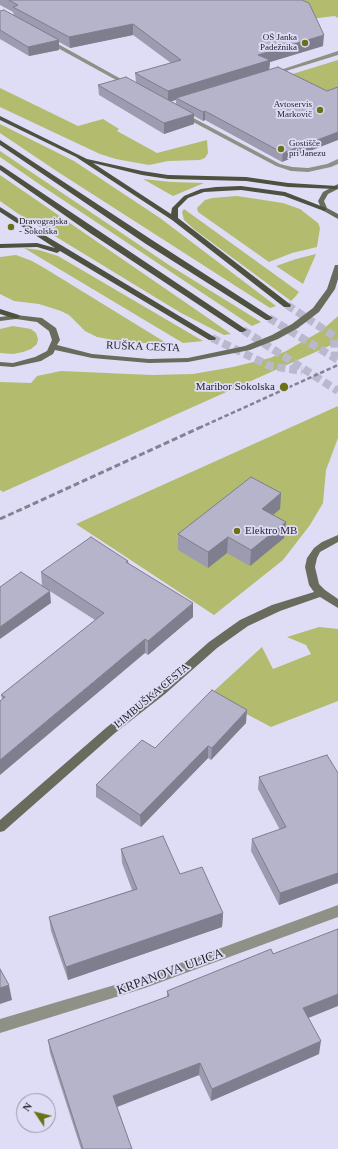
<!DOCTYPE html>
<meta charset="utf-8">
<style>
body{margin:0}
#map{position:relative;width:338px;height:1149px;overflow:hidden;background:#dfddf6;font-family:Georgia,serif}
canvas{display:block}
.north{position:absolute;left:16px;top:1093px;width:40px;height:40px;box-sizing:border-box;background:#dfddf6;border:1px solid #9593a6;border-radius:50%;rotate:305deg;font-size:11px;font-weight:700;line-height:16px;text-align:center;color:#26252e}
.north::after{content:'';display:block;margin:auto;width:14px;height:18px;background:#6a7118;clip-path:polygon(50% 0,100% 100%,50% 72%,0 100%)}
</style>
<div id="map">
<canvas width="338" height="1149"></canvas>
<div class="north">N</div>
</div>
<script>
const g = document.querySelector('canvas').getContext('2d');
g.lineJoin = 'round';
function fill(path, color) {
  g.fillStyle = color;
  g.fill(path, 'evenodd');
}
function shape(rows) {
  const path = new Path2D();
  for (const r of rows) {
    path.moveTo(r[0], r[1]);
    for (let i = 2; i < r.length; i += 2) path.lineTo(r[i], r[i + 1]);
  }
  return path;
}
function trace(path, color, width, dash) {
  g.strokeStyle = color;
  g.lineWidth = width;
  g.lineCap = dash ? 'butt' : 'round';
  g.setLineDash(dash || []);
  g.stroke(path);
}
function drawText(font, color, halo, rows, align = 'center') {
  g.font = font + ' Georgia,serif';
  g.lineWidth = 3.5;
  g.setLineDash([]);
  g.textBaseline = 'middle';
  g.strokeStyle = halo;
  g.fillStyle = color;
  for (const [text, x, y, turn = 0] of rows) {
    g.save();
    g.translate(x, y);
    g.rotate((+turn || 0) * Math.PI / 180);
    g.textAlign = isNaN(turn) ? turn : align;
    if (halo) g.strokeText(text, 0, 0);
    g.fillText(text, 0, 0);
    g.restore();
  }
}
const green = shape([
 [277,0,338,0,338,18,335,16,276,23],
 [338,60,338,89,324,95,286,76],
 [0,88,78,126,103,119,119,129,117,131,157,153,207,140,208,153,205,158,200,160,168,161,149,165,116,159,100,154,0,107],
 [0,124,74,161,160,218,276,306,270,308,58,172,0,133],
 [0,151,169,265,261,322,252,326,42,186,0,157],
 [0,175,192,307,231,334,224,335,181,313,17,213,0,201],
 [143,179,171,182,204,183,173,196],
 [237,196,283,203,300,209,318,223,320,228,317,247,292,253,269,262,198,212,197,208,205,200,212,198],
 [184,209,299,292,295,297,291,301,195,230,184,220,182,212],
 [24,248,39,250,58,256,203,341,183,343],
 [316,254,303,284,276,266,296,259],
 [16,255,32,261,46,269,168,344,124,342,97,337,85,331,69,315,61,311,39,304,14,301,0,294,0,257],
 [338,316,338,342,3,492,0,490,0,382,31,383,37,376,61,371,152,375,193,374,233,367,270,358,286,351,321,331],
 [13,326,31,329,36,333,38,339,37,344,31,349,23,352,13,354,0,353,0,329],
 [338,406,338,438,326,470,323,503,310,525,283,560,214,615,76,524],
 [319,627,338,629,338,701,271,727,222,701,224,697,214,691,262,647,273,669,311,654,306,645,287,637]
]);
const primaryTunnel = shape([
 [287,305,334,336,335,358],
 [269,318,338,360],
 [243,330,338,391],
 [212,338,270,366,302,371]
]);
const street = shape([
 [45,39,49,39,132,85,127,86,45,41,45,39],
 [338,51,338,55,273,75,268,74,338,51],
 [180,113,184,113,280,164,292,167,308,168,327,164,338,159,338,164,331,167,308,172,291,171,276,166,180,115,180,113],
 [338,905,338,917,145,988,0,1033,0,1019,145,976,338,905]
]);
const secondary = shape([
 [338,184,338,189,328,194,324,201,327,208,338,214,338,219,322,210,318,201,323,192,338,184],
 [335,265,338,265,338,279,335,289,319,312,298,328,278,339,250,350,188,362,149,363,92,358,55,350,53,354,41,361,13,367,0,366,0,362,13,363,35,357,47,351,52,340,49,331,37,322,16,319,0,321,0,317,16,315,42,318,56,328,60,340,57,345,92,354,149,359,188,358,245,346,272,335,292,324,313,308,327,289,335,265],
 [338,535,338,542,320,552,317,558,315,567,319,584,325,590,338,599,338,608,320,597,280,611,248,626,217,648,165,694,115,733,4,831,0,832,0,820,107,727,157,688,209,642,240,620,272,605,314,592,309,585,305,567,307,558,314,548,322,542,338,535]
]);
const primary = shape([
 [0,116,87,159,142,171,168,175,246,177,288,183,337,186,338,188,335,189,288,187,246,181,168,179,142,175,93,163,171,214,172,208,184,196,201,189,216,187,241,186,285,192,326,208,326,210,324,211,284,196,241,190,204,192,188,198,178,208,178,218,291,305,290,307,284,307,172,220,76,157,0,120,0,116],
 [0,140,152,240,273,318,269,320,266,320,146,244,0,145,0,140],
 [0,165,2,166,247,330,243,332,240,332,90,233,0,170,0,165],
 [0,207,46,236,216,338,215,340,209,340,60,251,57,253,37,247,0,248,0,244,37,243,55,248,0,212,0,207],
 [0,309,19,315,20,317,16,319,0,314,0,309]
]);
const railFar1 = shape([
 [199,428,338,365]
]);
const rail = shape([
 [0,519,201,427]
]);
const wall = shape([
 [0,0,302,0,323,46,270,62,269,69,327,91,282,162,205,120,203,121,194,116,194,124,164,134,99,95,98,85,136,82,135,73,171,63,133,35,70,48,59,42,59,50,29,56,0,39,0,11,14,15,13,12,0,5],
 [176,100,176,104,171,101],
 [281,493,280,509,273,515,286,522,284,538,250,566,227,553,208,568,178,550,178,534],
 [128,561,129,564,193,617,148,655,145,653,2,699,1,695,95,620,42,586,41,572],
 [246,723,211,760,208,758,141,827,96,797,96,785,155,748],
 [338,773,338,883,279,905,251,851,252,839,280,830,258,789,259,777],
 [121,849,180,874,223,913,222,927,68,980,51,931,49,917,132,890,122,863],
 [167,991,308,1018,319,1054,211,1101,199,1075,117,1107,132,1149,81,1149,50,1053,48,1040,167,997]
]);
const shadedWall = shape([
 [133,24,133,35,70,48,69,37],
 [324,35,323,46,270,62,269,71,176,98,176,100,168,102,168,91,258,55],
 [59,40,59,50,29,56,28,47],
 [205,111,205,120,203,121,203,112],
 [194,114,194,124,164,134,164,123],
 [338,132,338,140,282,162,283,153],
 [281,493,280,509,261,525,262,509],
 [286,522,284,538,250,566,251,550],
 [228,537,227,553,208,568,208,552],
 [50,591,51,603,0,639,0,627],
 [193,603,193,617,148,655,148,641],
 [145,639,145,653,0,775,0,760],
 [247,710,246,723,211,760,212,748],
 [208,746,208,758,141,827,140,815],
 [338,873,338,883,279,905,280,893],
 [223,913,222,927,68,980,66,967],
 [9,985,12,1000,0,1004,0,988],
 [338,994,338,1006,301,1021,303,1008],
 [321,1041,319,1054,211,1101,212,1089],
 [200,1063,199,1075,114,1108,113,1096]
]);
const building = shape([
 [9,0,302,0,309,3,324,35,258,55,270,60,168,91,135,73,181,60,133,24,69,37,13,7,18,5,9,0],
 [4,10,59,40,28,47,0,30,0,11,4,10],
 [278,67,327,91,338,87,338,132,283,153,205,111,203,112,176,98,278,67],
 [126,77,194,114,164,123,98,85,126,77],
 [251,477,281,493,262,509,286,522,251,550,228,537,208,552,178,534,251,477],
 [91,537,128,561,126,562,193,603,148,641,145,639,0,760,0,701,5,697,1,695,104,613,41,572,91,537],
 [21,572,50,591,0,627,0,587,21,572],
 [212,690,247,710,212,748,208,746,140,815,96,785,142,740,155,748,212,690],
 [327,755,338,773,338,873,280,893,252,839,286,827,259,777,327,755],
 [163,836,180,874,202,867,223,913,66,967,49,917,137,889,121,849,163,836],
 [338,929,338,994,303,1008,321,1041,212,1089,200,1063,113,1096,132,1149,83,1149,48,1040,169,996,167,991,271,949,273,954,338,929],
 [0,969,9,985,0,988,0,969]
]);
const markers = [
 [305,43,4,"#6a7118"],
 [320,110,4,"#6a7118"],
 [281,149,4,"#6a7118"],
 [11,227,4,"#6a7118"],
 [284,387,5,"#6a7118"],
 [237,531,4,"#6a7118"]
];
const farPoinames = [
 ["OŠ Janka",297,38],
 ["Padežnika",297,48],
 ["Avtoservis",312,105],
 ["Markovič",312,115],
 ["Gostišče",289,144,"left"],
 ["pri Janezu",289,154,"left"],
 ["Dravograjska",19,222,"left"],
 ["- Sokolska",19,232,"left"]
];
const streetNames = [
 ["RUŠKA CESTA",143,347,2],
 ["LIMBUŠKA CESTA",152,696,-40]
];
const poiNames = [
 ["Maribor Sokolska",275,387],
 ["Elektro MB",245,531,"left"]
];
const nearStreetnames = [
 ["KRPANOVA ULICA",170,972,-20]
];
fill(green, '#b2bb6e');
trace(primaryTunnel, '#bab8ce', 8, [8, 4]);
fill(street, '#8f9187');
fill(secondary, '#696b5c');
fill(primary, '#4e513f');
trace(railFar1, '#838192', 2.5, [4.5, 2.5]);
trace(rail, '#838192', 3, [6, 3]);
fill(wall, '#9c9baf');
fill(shadedWall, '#7f7e8e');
fill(building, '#b5b4cb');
trace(building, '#7f7e8e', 1);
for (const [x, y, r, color] of markers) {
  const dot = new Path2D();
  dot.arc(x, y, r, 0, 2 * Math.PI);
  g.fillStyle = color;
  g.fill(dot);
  trace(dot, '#dfddf6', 1.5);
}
drawText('9px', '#26252e', '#dfddf6', farPoinames, 'right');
drawText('11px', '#26252e', '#dfddf6', streetNames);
drawText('11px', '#26252e', '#dfddf6', poiNames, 'right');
drawText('13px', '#26252e', '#dfddf6', nearStreetnames);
</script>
